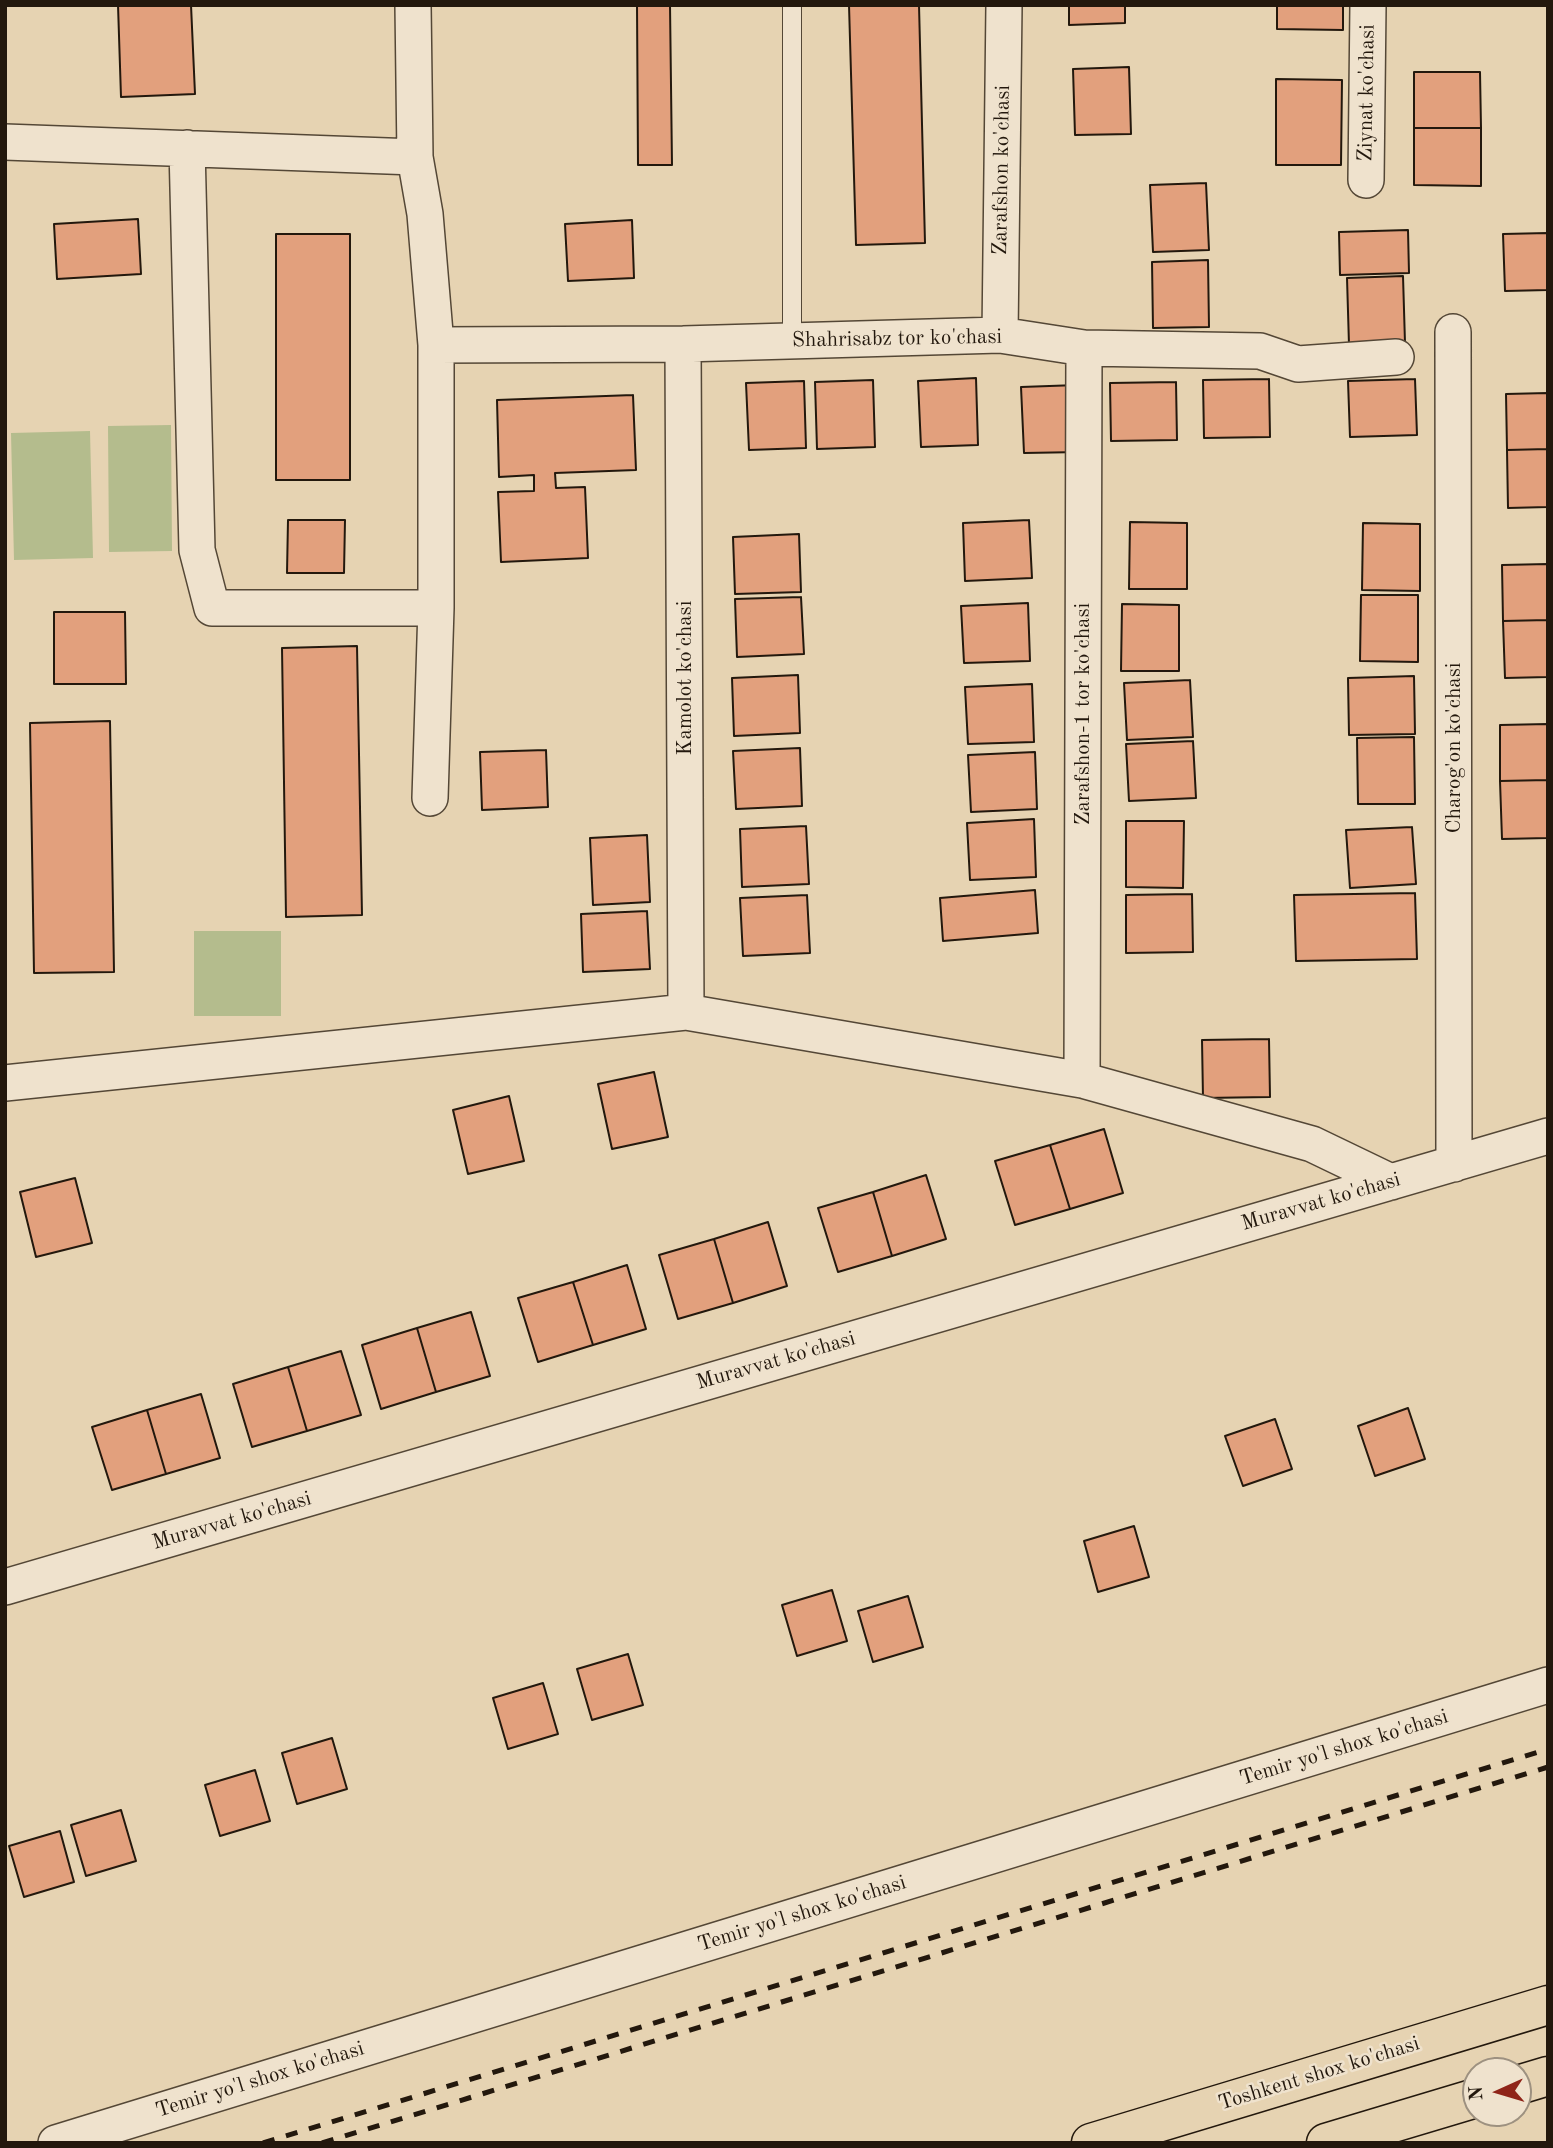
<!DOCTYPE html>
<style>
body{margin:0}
#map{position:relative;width:1553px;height:2148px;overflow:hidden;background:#e6d3b2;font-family:"Old Standard TT",serif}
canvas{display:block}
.frame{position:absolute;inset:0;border:7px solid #23180d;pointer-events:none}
.north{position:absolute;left:1462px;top:2057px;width:70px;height:70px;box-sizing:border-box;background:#efe2cd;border:2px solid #9d9180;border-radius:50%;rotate:266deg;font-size:19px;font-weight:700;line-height:28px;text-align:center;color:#23180d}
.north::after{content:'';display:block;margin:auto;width:24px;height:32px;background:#8f2418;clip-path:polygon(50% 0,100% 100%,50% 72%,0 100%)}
</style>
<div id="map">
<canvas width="1553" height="2148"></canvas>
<div class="frame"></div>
<div class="north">N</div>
</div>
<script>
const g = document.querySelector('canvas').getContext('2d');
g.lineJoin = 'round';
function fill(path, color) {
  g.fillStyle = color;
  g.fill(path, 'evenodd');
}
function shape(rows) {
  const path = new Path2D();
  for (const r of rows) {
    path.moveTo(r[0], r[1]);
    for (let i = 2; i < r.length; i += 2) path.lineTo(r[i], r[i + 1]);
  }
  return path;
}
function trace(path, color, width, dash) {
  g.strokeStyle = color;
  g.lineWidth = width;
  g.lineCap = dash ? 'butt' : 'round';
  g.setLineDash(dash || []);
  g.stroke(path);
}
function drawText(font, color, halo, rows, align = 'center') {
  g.font = font + ' "Old Standard TT",serif';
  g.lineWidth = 5;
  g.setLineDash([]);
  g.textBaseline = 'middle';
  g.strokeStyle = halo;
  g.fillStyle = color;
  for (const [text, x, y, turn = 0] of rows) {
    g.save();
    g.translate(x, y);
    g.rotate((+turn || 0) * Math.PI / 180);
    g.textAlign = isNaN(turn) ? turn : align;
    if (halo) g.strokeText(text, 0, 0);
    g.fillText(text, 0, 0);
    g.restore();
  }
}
const green = shape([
 [171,425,172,551,109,552,108,426],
 [90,431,93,558,14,560,11,433],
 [194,931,281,931,281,1016,194,1016]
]);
const building = shape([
 [118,5,191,5,195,94,121,97,118,5],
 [637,5,670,5,672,165,638,165,637,5],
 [849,5,919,5,925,243,856,245,849,5],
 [1069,5,1125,5,1125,23,1069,25,1069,5],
 [1277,5,1343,5,1343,30,1277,29,1277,5],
 [1129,67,1131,134,1075,135,1073,69,1129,67],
 [1414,72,1480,72,1481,128,1414,128,1414,72],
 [1276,79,1342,80,1341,165,1276,165,1276,79],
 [1414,128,1481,128,1481,186,1414,185,1414,128],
 [1206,183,1209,250,1153,252,1150,185,1206,183],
 [138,219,141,274,57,279,54,224,138,219],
 [632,220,634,278,568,281,565,224,632,220],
 [1408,230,1409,273,1340,275,1339,232,1408,230],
 [1548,233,1548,290,1505,291,1503,234,1548,233],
 [276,234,350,234,350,480,276,480,276,234],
 [1208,260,1209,327,1153,328,1152,262,1208,260],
 [1403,276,1405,343,1349,345,1347,278,1403,276],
 [976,378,978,445,921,447,918,381,976,378],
 [1269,379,1270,437,1204,438,1203,380,1269,379],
 [1415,379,1417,435,1350,437,1348,381,1415,379],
 [873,380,875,447,817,449,815,382,873,380],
 [804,381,806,448,749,450,746,383,804,381],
 [1176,382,1177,440,1111,441,1110,383,1176,382],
 [1078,385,1081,452,1024,453,1021,387,1078,385],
 [1548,393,1548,449,1507,450,1506,394,1548,393],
 [633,395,636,470,555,473,556,488,585,487,588,558,501,562,498,492,534,491,534,475,499,477,497,400,633,395],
 [1548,449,1548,507,1508,508,1507,450,1548,449],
 [288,520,345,520,344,573,287,573,288,520],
 [1029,520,1032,578,965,581,963,523,1029,520],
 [1130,522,1187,523,1187,589,1129,589,1130,522],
 [1363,523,1420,524,1420,591,1362,590,1363,523],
 [799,534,801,592,735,594,733,537,799,534],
 [1548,564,1548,620,1503,621,1502,565,1548,564],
 [1361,595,1418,595,1418,662,1360,661,1361,595],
 [801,597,804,654,737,657,735,599,801,597],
 [1028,603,1030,661,964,663,961,606,1028,603],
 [1122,604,1179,605,1179,671,1121,671,1122,604],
 [54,612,125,612,126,684,54,684,54,612],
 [1548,620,1548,677,1505,678,1503,621,1548,620],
 [357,646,362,915,286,917,282,648,357,646],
 [798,675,800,733,734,736,732,678,798,675],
 [1414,676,1415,734,1349,735,1348,678,1414,676],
 [1190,680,1193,737,1127,740,1124,683,1190,680],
 [1032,684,1034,742,968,744,965,687,1032,684],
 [110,721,114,972,34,973,30,723,110,721],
 [1548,724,1548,780,1500,781,1500,725,1548,724],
 [1414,737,1415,804,1358,804,1357,738,1414,737],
 [1193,741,1196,798,1129,801,1126,744,1193,741],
 [800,748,802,806,736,809,733,751,800,748],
 [546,750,548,807,482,810,480,752,546,750],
 [1035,752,1037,809,971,812,968,755,1035,752],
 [1548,780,1548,838,1502,839,1500,781,1548,780],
 [1034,819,1036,877,970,880,967,823,1034,819],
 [1126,821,1184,821,1183,888,1126,887,1126,821],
 [806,826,809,884,742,887,740,829,806,826],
 [1412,827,1416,884,1350,888,1346,830,1412,827],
 [647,835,650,902,593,905,590,838,647,835],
 [1035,890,1038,933,943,941,940,898,1035,890],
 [1415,893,1417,959,1296,961,1294,895,1415,893],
 [1192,894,1193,952,1126,953,1126,895,1192,894],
 [807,895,810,953,743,956,740,898,807,895],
 [647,911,650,969,583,972,581,914,647,911],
 [1269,1039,1270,1097,1203,1098,1202,1040,1269,1039],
 [654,1072,668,1137,612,1149,598,1084,654,1072],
 [509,1096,524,1161,468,1174,453,1110,509,1096],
 [1104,1129,1123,1193,1070,1209,1050,1145,1104,1129],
 [1050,1145,1070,1209,1015,1225,995,1161,1050,1145],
 [926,1175,946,1239,892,1256,873,1192,926,1175],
 [75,1178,92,1243,36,1257,20,1192,75,1178],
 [873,1192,892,1256,838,1272,818,1208,873,1192],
 [768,1222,787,1286,733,1303,714,1239,768,1222],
 [714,1239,733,1303,678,1319,659,1255,714,1239],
 [627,1265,646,1329,593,1345,573,1282,627,1265],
 [573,1282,593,1345,538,1362,518,1298,573,1282],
 [471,1312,490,1376,436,1392,417,1328,471,1312],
 [417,1328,436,1392,381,1409,362,1345,417,1328],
 [341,1351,361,1415,307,1431,288,1367,341,1351],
 [288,1367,307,1431,252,1447,233,1384,288,1367],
 [201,1394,220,1458,166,1474,147,1410,201,1394],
 [1408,1408,1425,1459,1375,1476,1358,1426,1408,1408],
 [147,1410,166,1474,112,1490,92,1427,147,1410],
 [1275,1419,1292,1469,1243,1486,1225,1436,1275,1419],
 [1134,1526,1149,1577,1098,1592,1084,1541,1134,1526],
 [832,1590,847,1641,797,1656,782,1605,832,1590],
 [908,1596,923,1647,873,1662,858,1611,908,1596],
 [628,1654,643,1705,592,1720,577,1669,628,1654],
 [543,1683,558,1734,508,1749,493,1698,543,1683],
 [332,1738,347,1789,297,1804,282,1753,332,1738],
 [255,1770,270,1821,220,1836,205,1785,255,1770],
 [121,1810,136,1861,86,1876,71,1825,121,1810],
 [60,1831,74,1882,24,1897,9,1846,60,1831]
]);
const lane = shape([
 [792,341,792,5]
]);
const street = shape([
 [413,5,415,157,425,214,436,345,436,608,430,798],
 [5,142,415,157],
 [187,148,197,550,212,608,436,608],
 [1366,180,1368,5],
 [1453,332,1454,1164],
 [1000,335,1004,5],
 [683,344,686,1012],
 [436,345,683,344,1000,335,1084,348,1260,351,1298,364,1396,357],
 [1082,1080,1084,348],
 [5,1083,686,1012,1082,1080,1312,1144,1391,1182],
 [5,1587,1548,1136],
 [56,2143,1548,1685]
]);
const highway = shape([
 [1518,2085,1548,2076],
 [1091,2143,1548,2005],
 [1326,2143,1476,2098]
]);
const rail = shape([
 [263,2143,1548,1749],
 [322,2143,1548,1767]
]);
const streetNames = [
 ["Ziynat ko'chasi",1367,93,-89],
 ["Zarafshon ko'chasi",1002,170,-89],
 ["Shahrisabz tor ko'chasi",897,339,-1],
 ["Kamolot ko'chasi",685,678,-90],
 ["Zarafshon-1 tor ko'chasi",1083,714,-90],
 ["Charog'on ko'chasi",1454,748,-90],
 ["Muravvat ko'chasi",1321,1202,-16],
 ["Muravvat ko'chasi",776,1361,-16],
 ["Muravvat ko'chasi",232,1521,-16],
 ["Temir yo'l shox ko'chasi",1344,1748,-17],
 ["Temir yo'l shox ko'chasi",802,1914,-17],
 ["Toshkent shox ko'chasi",1319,2074,-17],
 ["Temir yo'l shox ko'chasi",260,2080,-17]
];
fill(green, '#b4bc8d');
fill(building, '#e2a07d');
trace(building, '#23180d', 2);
trace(lane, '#544736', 20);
trace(street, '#544736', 38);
trace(highway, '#23180d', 41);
trace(lane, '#efe2cd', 18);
trace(street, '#efe2cd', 35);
trace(highway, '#e6d3b2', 38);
trace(rail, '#23180d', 5, [12, 12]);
drawText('21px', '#23180d', '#efe2cd', streetNames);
</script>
